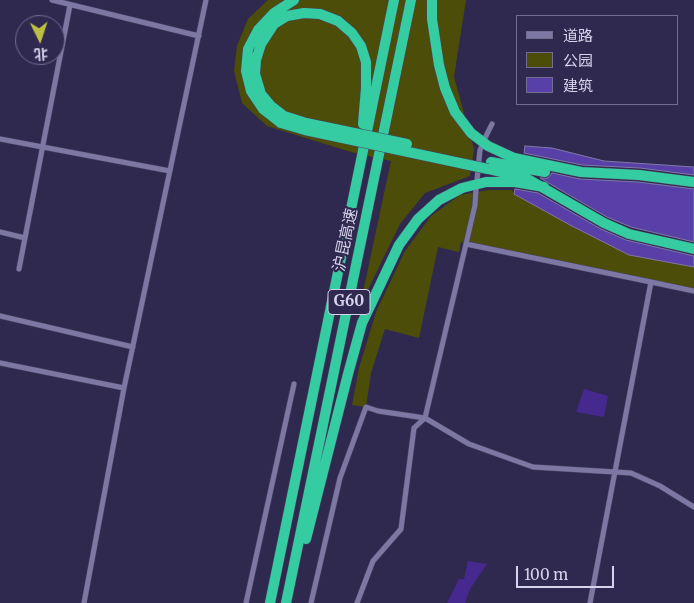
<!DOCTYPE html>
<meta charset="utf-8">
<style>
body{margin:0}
#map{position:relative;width:694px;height:603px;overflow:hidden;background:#30294f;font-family:Merriweather,"Noto Sans SC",serif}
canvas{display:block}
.legend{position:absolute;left:516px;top:15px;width:162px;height:90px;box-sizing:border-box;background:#30294f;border:1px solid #726d8e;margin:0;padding:6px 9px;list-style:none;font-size:15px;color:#d6d4ec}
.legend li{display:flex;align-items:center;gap:10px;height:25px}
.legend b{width:25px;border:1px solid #726d8e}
.north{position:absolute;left:15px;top:15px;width:50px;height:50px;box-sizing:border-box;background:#30294f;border:1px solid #726d8e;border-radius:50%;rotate:176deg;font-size:14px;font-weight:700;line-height:20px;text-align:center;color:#d6d4ec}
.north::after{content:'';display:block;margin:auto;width:18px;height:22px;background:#bebf42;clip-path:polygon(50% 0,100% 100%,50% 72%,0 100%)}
.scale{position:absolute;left:516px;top:566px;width:98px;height:22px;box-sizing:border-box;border:2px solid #d6d4ec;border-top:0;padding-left:6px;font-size:15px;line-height:18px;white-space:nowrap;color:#d6d4ec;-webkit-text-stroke:4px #30294f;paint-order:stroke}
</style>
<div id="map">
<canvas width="694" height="603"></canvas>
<ul class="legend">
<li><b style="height:6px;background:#7d77a3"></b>道路</li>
<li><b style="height:14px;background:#4c4d08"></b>公园</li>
<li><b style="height:14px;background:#5940a8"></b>建筑</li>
</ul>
<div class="north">北</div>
<div class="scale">100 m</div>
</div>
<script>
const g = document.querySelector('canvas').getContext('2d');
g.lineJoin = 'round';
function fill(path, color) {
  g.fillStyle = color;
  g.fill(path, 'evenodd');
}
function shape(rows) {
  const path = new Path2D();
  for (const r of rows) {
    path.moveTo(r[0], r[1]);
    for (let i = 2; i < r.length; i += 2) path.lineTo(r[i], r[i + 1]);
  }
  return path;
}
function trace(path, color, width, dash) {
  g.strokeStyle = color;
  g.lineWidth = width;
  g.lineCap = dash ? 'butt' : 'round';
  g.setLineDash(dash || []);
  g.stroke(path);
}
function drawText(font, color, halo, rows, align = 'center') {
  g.font = font + ' Merriweather,"Noto Sans SC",serif';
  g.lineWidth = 4.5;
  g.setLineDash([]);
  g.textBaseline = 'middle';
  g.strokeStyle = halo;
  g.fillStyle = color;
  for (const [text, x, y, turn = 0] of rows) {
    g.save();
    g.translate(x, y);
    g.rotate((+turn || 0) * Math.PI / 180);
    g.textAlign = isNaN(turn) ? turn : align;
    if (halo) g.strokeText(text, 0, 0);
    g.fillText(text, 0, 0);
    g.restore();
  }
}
const green = shape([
 [268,0,466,0,454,77,474,149,470,176,425,193,400,224,360,306,391,161,351,152,267,126,242,103,234,71,237,46,248,19],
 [488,190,512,190,514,194,570,225,629,255,694,267,694,291,461,242,459,252,438,247,419,338,385,329,371,373,366,407,352,405,359,368,376,312,405,251,431,216,460,195]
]);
const water = shape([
 [584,389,608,396,604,417,576,412],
 [468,561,487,564,470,589,465,603,447,603,459,579,464,579]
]);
const building = shape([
 [525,146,552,148,604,161,694,167,694,175,640,168,582,165,524,153,525,146],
 [552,173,580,179,638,182,694,189,694,242,631,227,607,217,540,178,548,178,552,173],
 [515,189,538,193,601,229,626,240,694,256,694,267,629,255,570,225,514,194,515,189]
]);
const minor = shape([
 [52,0,199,36],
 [485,138,492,124],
 [0,139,170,171],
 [477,180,480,150,482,146],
 [476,189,475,205,466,244,651,282],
 [0,232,25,238],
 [19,269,70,5],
 [0,316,133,347],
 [0,363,124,388],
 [84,603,124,388,206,0],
 [246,603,294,384],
 [311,603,340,478,366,407,378,411,425,418,469,444,533,467,631,473,660,486,694,507],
 [357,603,373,561,401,529,414,428,425,418,466,244],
 [590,603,651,282,694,291]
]);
const motorway = shape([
 [432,0,432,19,439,65,445,88,455,112,471,133,488,146,514,158,581,172,639,175,694,182],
 [284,116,271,106,261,94,255,74,256,60,261,44,274,24,287,16,304,13,320,14,338,21,352,33,361,46,366,62,366,88,363,124],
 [281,123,263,109,251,91,246,71,248,49,258,30,274,13,294,0],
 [491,162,545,172],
 [488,169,526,178,604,223,629,234,694,249],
 [306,539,348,374,362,323,399,245,418,219,439,200,462,188,486,182,515,182,544,187],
 [270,603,394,0],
 [286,603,411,0]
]);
const motorwayBridge = shape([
 [284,116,306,123,407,144],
 [281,123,305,130,488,169]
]);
const shields = [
 [349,302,42]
];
const shieldNames = [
 ["G60",349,302]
];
const streetNames = [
 ["沪昆高速",346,240,-78]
];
fill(green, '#4c4d08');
fill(water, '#46298f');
fill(building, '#5940a8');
trace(building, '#7f7aa6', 1);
trace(minor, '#4a4464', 6);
trace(motorway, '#4a4464', 11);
trace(minor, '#7d77a3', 5);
trace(motorway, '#35cca2', 10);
trace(motorwayBridge, '#4a4464', 11, []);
trace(motorwayBridge, '#35cca2', 10);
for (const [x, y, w] of shields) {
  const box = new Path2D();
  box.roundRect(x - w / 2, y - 12.5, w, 25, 4);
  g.fillStyle = '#30294f';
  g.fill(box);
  trace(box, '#d6d4ec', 1);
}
drawText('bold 15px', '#d6d4ec', null, shieldNames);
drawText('16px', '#d6d4ec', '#30294f', streetNames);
</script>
